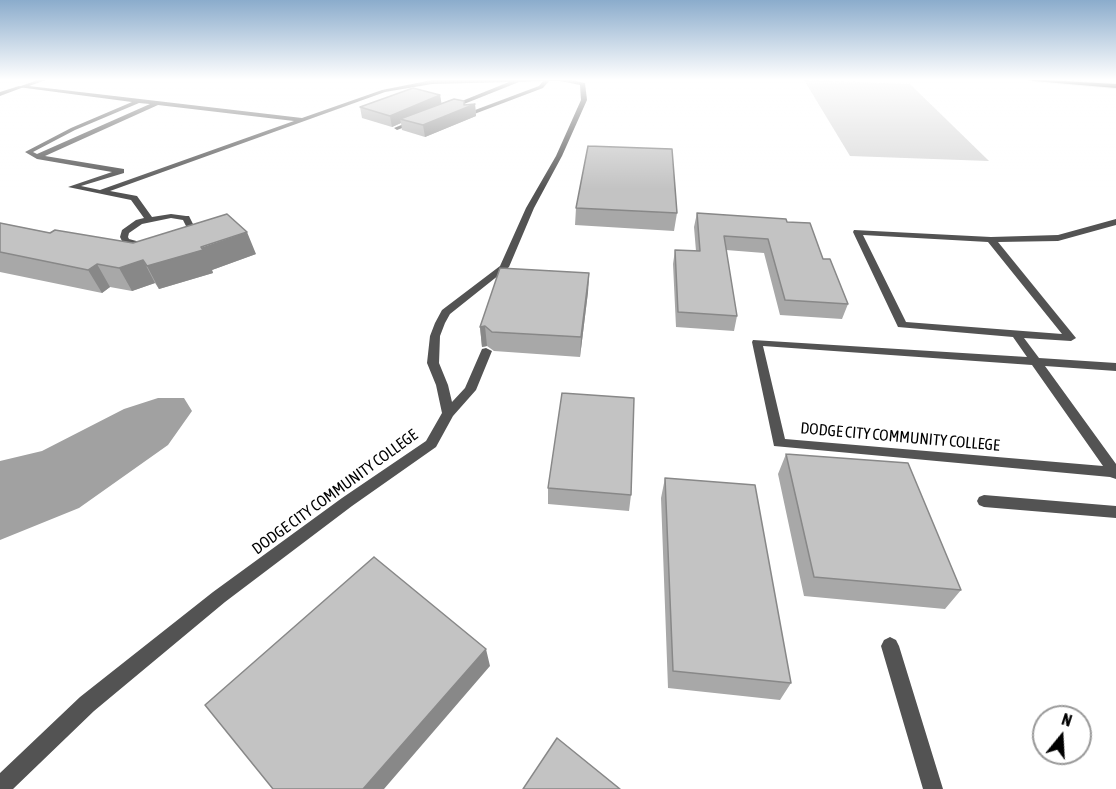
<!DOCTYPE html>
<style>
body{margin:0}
#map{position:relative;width:1116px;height:789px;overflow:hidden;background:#fff;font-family:"Asap Condensed",sans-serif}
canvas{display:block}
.north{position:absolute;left:1032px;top:705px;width:60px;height:60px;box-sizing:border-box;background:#fff;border:2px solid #999;border-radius:50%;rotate:18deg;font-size:16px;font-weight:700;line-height:24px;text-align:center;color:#000}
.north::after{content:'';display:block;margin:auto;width:21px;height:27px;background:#000;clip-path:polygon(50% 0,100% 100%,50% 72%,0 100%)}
</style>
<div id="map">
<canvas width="1116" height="789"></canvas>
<div class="north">N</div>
</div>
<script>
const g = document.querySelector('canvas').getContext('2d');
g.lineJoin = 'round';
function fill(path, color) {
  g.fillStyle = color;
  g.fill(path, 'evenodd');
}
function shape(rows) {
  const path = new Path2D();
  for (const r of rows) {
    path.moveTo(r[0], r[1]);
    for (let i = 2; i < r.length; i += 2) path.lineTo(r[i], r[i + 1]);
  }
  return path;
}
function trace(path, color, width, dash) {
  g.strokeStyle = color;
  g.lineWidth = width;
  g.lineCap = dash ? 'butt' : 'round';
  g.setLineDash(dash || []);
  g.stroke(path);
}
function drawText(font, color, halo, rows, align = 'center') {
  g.font = font + ' "Asap Condensed",sans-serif';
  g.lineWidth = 6;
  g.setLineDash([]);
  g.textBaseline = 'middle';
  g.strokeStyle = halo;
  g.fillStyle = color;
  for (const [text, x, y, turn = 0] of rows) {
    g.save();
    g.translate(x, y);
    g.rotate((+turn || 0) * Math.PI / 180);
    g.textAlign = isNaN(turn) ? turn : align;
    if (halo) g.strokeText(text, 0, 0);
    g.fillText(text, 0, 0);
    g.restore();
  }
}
const green = shape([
 [804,80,910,84,989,161,850,156]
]);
const water = shape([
 [158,398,184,398,192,411,168,445,79,508,0,540,0,461,42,451,124,409]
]);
const service = shape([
 [41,79,49,79,29,86,302,118,382,90,432,80,567,79,585,83,587,100,562,156,534,208,509,267,450,314,445,323,440,336,439,363,448,385,452,402,465,388,482,349,486,348,492,351,476,390,453,416,436,447,352,506,225,602,94,711,13,789,0,789,0,773,80,697,213,592,342,498,426,441,442,413,436,385,427,363,430,336,435,323,442,310,500,266,526,208,556,156,581,100,580,85,560,81,549,81,543,88,469,116,467,113,539,86,543,81,519,82,449,110,447,107,509,82,432,84,385,92,110,191,137,196,152,217,171,214,186,216,189,216,194,226,183,237,175,241,140,248,123,243,120,237,122,230,136,220,144,218,131,200,68,187,112,172,37,159,25,152,71,128,132,102,18,87,41,79],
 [139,103,150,104,37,154,33,152,75,130,139,103],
 [158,105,294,121,100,190,81,186,124,173,124,169,45,156,158,105],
 [171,218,183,220,186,226,170,237,140,242,129,239,128,237,129,233,142,224,171,218],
 [416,119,418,120,418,122,397,130,394,128,416,119],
 [1116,219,1116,225,1058,241,998,242,1076,338,1071,341,1024,338,1039,358,1116,363,1116,371,1045,366,1116,464,1116,479,1110,477,774,446,752,342,753,340,1027,357,1013,337,898,327,853,232,854,230,991,237,1058,235,1116,219],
 [863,235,988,242,1062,334,906,322,863,235],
 [763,346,1032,365,1103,466,785,439,763,346],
 [984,495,1116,506,1116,518,984,507,979,505,977,501,979,497,984,495],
 [890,637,896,640,899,646,943,789,923,789,881,646,884,640,890,637]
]);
const minor = shape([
 [19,86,24,87,0,96,0,92,19,86]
]);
const trunk = shape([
 [1029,79,1116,84,1116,88,1033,81,1029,79]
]);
const wall = shape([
 [440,95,441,103,464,105,475,104,476,116,425,137,402,130,401,123,392,127,362,118,360,107],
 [576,208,677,213,674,231,575,225],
 [697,213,787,222,823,259,848,304,842,319,780,315,764,253,726,250,737,316,734,331,676,327,673,264,675,250,696,251,694,227],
 [0,223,50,233,133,243,256,254,212,270,213,273,159,289,155,283,132,291,110,287,102,293,0,272],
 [589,273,588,292,580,357,494,351,487,346,482,347,480,327],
 [786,454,961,590,945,609,804,596,778,474],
 [665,478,791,683,780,700,668,688,661,498],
 [548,488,631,495,629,511,548,504]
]);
const shadedWall = shape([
 [440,95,442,106,400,119,401,123,392,127,390,116],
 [475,104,476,116,425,137,423,125],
 [247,232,256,254,212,270,213,273,159,289,147,266],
 [143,260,155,283,132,291,119,268],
 [97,264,110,287,102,293,88,270],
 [589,273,588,292,580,357,581,337],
 [485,326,487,346,482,347,480,327],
 [486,649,490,666,384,789,363,789]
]);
const building = shape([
 [413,88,440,95,390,116,360,107,413,88],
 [454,99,464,101,464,105,475,104,423,125,400,119,454,99],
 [588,146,672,149,677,213,576,208,588,146],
 [697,213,786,219,787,222,810,223,823,259,830,259,848,304,785,300,768,239,724,236,737,316,678,312,675,250,700,251,697,213],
 [227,214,247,232,201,247,203,250,147,266,143,260,119,268,97,264,88,270,0,252,0,223,50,233,55,230,133,243,227,214],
 [500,268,589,273,581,337,492,332,485,326,480,327,500,268],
 [562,393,634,398,631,495,548,488,562,393],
 [786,454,908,463,961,590,814,577,786,454],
 [665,478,755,485,791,683,673,671,665,478],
 [374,557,486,649,363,789,273,789,205,705,374,557],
 [557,738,620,789,523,789,557,738]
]);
const streetNames = [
 ["DODGE CITY COMMUNITY COLLEGE",900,437,5],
 ["DODGE CITY COMMUNITY COLLEGE",335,492,-36]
];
fill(green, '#dadada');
fill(water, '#a1a1a1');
trace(trunk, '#dbdbdb', 2);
fill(service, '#535353');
fill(minor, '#535353');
fill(trunk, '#000');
fill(wall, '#a8a8a8');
fill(shadedWall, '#888');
fill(building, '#c3c3c3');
trace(building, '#888', 1.5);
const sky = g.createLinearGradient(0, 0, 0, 189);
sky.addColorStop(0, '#8baccc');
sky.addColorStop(0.42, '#fff');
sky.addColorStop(1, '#ffffff00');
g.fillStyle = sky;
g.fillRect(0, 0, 1116, 189);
drawText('16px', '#000', '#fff', streetNames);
</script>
